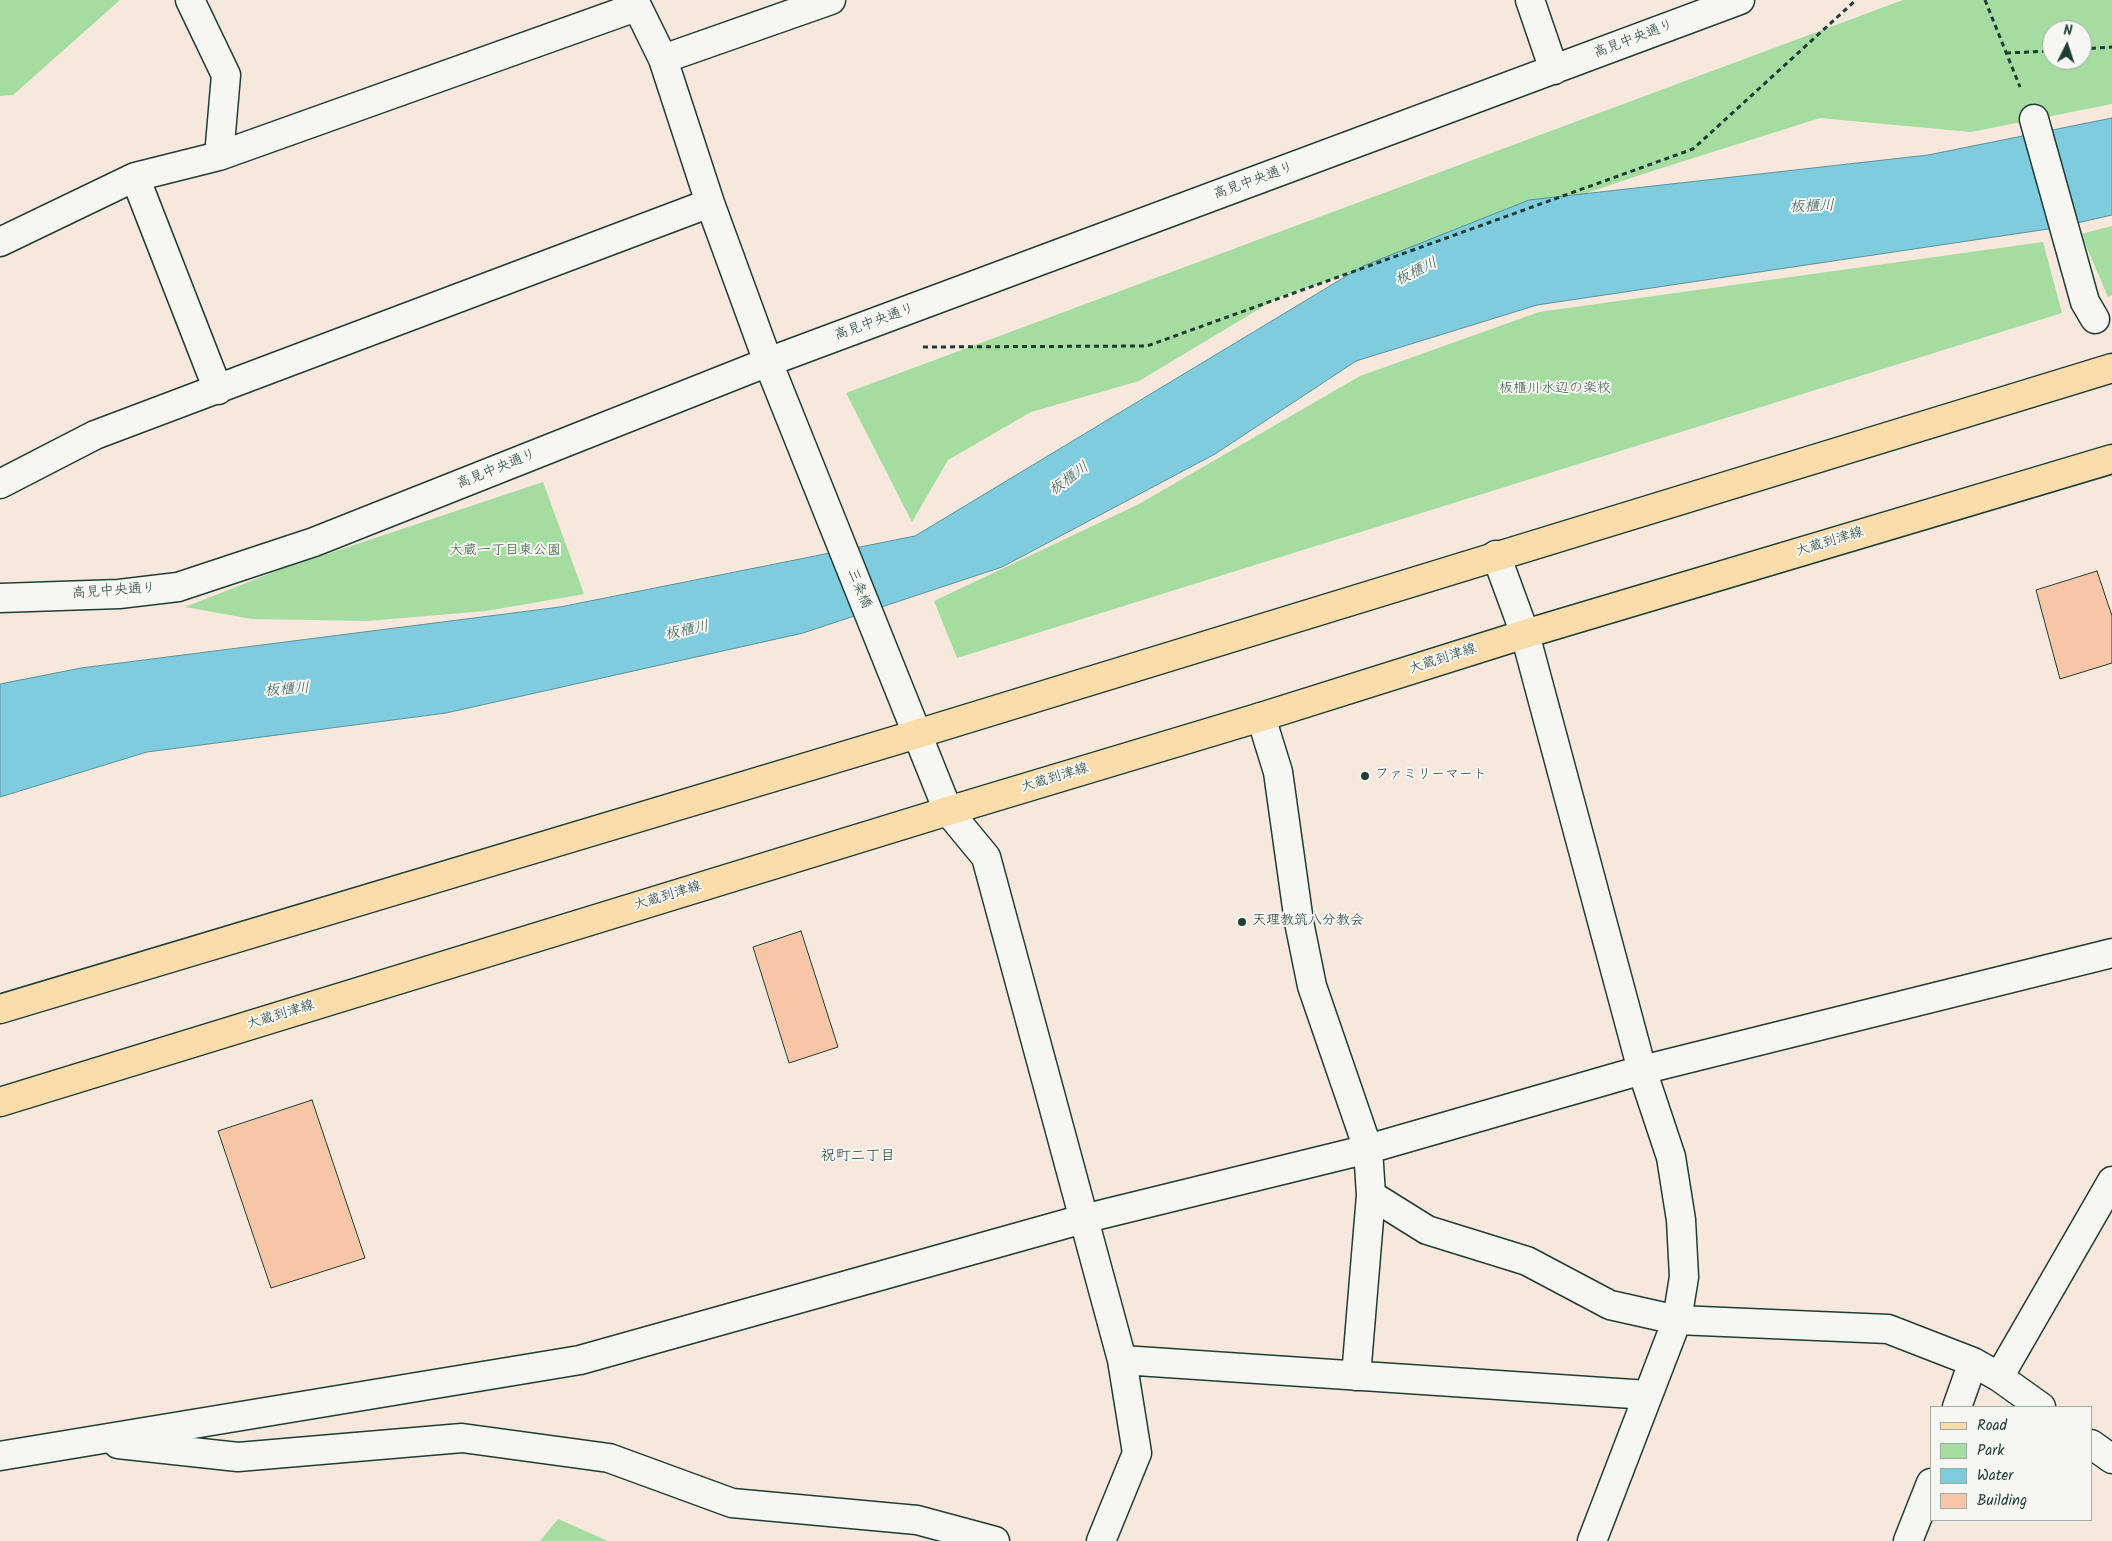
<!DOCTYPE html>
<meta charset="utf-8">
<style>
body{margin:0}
#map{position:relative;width:2112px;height:1541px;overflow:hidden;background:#f6e8dc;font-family:Kalam,sans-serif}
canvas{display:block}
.legend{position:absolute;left:1930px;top:1406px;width:162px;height:115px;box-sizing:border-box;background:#f6f6f2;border:1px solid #a0aca6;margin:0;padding:6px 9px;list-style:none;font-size:15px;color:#1f3d34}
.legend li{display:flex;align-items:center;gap:10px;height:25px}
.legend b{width:25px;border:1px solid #a0aca6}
.north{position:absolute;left:2042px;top:20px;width:50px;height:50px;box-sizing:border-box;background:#f6f6f2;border:1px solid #a0aca6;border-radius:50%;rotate:4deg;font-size:14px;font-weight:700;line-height:20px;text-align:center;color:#1f3d34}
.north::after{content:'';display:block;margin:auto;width:18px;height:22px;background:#1f3d34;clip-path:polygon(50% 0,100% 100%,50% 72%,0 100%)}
</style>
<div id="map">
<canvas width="2112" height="1541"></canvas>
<ul class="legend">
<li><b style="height:6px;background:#fbddab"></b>Road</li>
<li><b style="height:14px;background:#a5dc9f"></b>Park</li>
<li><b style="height:14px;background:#80ccdf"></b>Water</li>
<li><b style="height:14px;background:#f7c6a7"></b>Building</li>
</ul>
<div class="north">N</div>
</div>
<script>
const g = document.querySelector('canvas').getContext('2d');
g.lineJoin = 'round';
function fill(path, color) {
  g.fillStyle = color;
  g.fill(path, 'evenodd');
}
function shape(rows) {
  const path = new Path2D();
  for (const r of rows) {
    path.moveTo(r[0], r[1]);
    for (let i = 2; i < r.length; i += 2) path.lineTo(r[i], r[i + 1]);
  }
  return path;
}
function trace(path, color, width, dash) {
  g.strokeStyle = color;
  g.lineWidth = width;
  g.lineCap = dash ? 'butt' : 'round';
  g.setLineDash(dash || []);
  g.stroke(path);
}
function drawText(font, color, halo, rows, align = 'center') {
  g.font = font + ' Kalam,"Klee One",sans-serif';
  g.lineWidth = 4;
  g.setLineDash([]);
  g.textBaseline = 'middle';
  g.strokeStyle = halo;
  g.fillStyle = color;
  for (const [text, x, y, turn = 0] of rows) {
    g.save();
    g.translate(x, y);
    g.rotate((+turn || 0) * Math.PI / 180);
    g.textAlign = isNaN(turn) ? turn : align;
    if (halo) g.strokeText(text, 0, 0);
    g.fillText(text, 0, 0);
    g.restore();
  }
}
const green = shape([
 [0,0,120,0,13,95,0,96],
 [1903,0,2112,0,2112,104,1971,132,1820,118,1643,174,1279,297,1139,381,1031,412,948,460,912,522,846,393],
 [2052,30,2082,30,2082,60,2052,60],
 [2112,226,2112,295,2108,297,2081,234],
 [2043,242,2062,313,957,658,934,601,1139,504,1360,376,1539,312],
 [543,482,584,594,486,611,367,621,252,619,185,607,279,570],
 [558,1519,608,1541,540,1541]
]);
const water = shape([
 [2112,118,2112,215,2055,228,1537,305,1356,361,1215,454,1002,567,803,633,446,713,147,752,0,797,0,684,81,668,560,607,915,536,1363,266,1529,200,1928,155,2112,118]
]);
const building = shape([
 [2097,571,2112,616,2112,663,2060,679,2036,590,2097,571],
 [801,931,838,1047,789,1063,753,947,801,931],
 [312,1100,365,1258,271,1288,218,1131,312,1100]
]);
const path = shape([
 [1985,0,2020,87],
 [2082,49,2112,47],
 [2006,53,2052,51],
 [923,347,1147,346,1693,149,1856,0]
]);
const minor = shape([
 [190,0,226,75,219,156],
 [634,0,663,59,710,203,768,362,948,811,986,857,1122,1360,1137,1453,1101,1541],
 [1530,0,1554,70],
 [663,59,831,0],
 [2034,119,2085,302,2095,319],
 [135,177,218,390],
 [0,242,135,177,219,156,636,7],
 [0,484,95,435,710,203],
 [1496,555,1525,634,1642,1070,1671,1157,1681,1220,1684,1277,1677,1320,1592,1541],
 [0,598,119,594,178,587,314,542,768,362,1740,0],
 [1261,717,1278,772,1299,922,1312,986,1368,1149,1371,1195,1356,1376],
 [1371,1195,1427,1230,1527,1261,1610,1305,1677,1320,1888,1329,1973,1362,1999,1377,2041,1407],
 [1122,1360,1648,1395],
 [1999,1377,2112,1181],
 [1957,1407,1973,1362],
 [118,1444,238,1457,462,1438,609,1458,732,1503,917,1520,995,1541],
 [2091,1444,2112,1459],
 [0,1456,580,1360,1083,1219,1368,1149,1642,1070,2112,953],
 [1908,1541,1931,1483]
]);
const major = shape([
 [0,1009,917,734,2112,368],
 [0,1102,948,811,1261,717,1525,634,2112,459]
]);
const markers = [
 [1365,776,5,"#1f3d34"],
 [1242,922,5,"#1f3d34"]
];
const streetNames = [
 ["高見中央通り",1634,40,-21],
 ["高見中央通り",1254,182,-20],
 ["高見中央通り",875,323,-20],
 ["高見中央通り",497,470,-22],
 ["大蔵到津線",1830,543,-17],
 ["三条橋",858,589,68],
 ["高見中央通り",114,592,-4],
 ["大蔵到津線",1443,660,-18],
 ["大蔵到津線",1055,779,-17],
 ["大蔵到津線",668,897,-17],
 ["大蔵到津線",281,1016,-17]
];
const parkNames = [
 ["板櫃川水辺の楽校",1555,390],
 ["大蔵一丁目東公園",505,552]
];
const poiNames = [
 ["ファミリーマート",1375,776],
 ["天理教筑八分教会",1252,922]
];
const waterNames = [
 ["板櫃川",1812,208,-2],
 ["板櫃川",1417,273,-26],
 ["板櫃川",1070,480,-36],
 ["板櫃川",687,632,-12],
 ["板櫃川",287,691,-4]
];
const neighbourhoodNames = [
 ["祝町二丁目",858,1157]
];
fill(green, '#a5dc9f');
fill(water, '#80ccdf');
trace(water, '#59939b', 1);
fill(building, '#f7c6a7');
trace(building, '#1f3d34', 1);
trace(minor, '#1f3d34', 31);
trace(major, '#1f3d34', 31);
trace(path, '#1f3d34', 3, [5, 4]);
trace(minor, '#f6f6f2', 28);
trace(major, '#fbddab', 28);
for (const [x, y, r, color] of markers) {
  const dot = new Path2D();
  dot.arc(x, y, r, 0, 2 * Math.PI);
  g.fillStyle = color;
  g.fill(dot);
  trace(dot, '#f6f6f2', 2);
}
drawText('14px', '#1f3d34', '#f6f6f2', streetNames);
drawText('14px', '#3a5d49', '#f6f6f2', parkNames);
drawText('14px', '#1f3d34', '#f6f6f2', poiNames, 'left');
drawText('italic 15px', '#325a56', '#f6f6f2', waterNames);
drawText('15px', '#1f3d34', '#f6f6f2', neighbourhoodNames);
</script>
